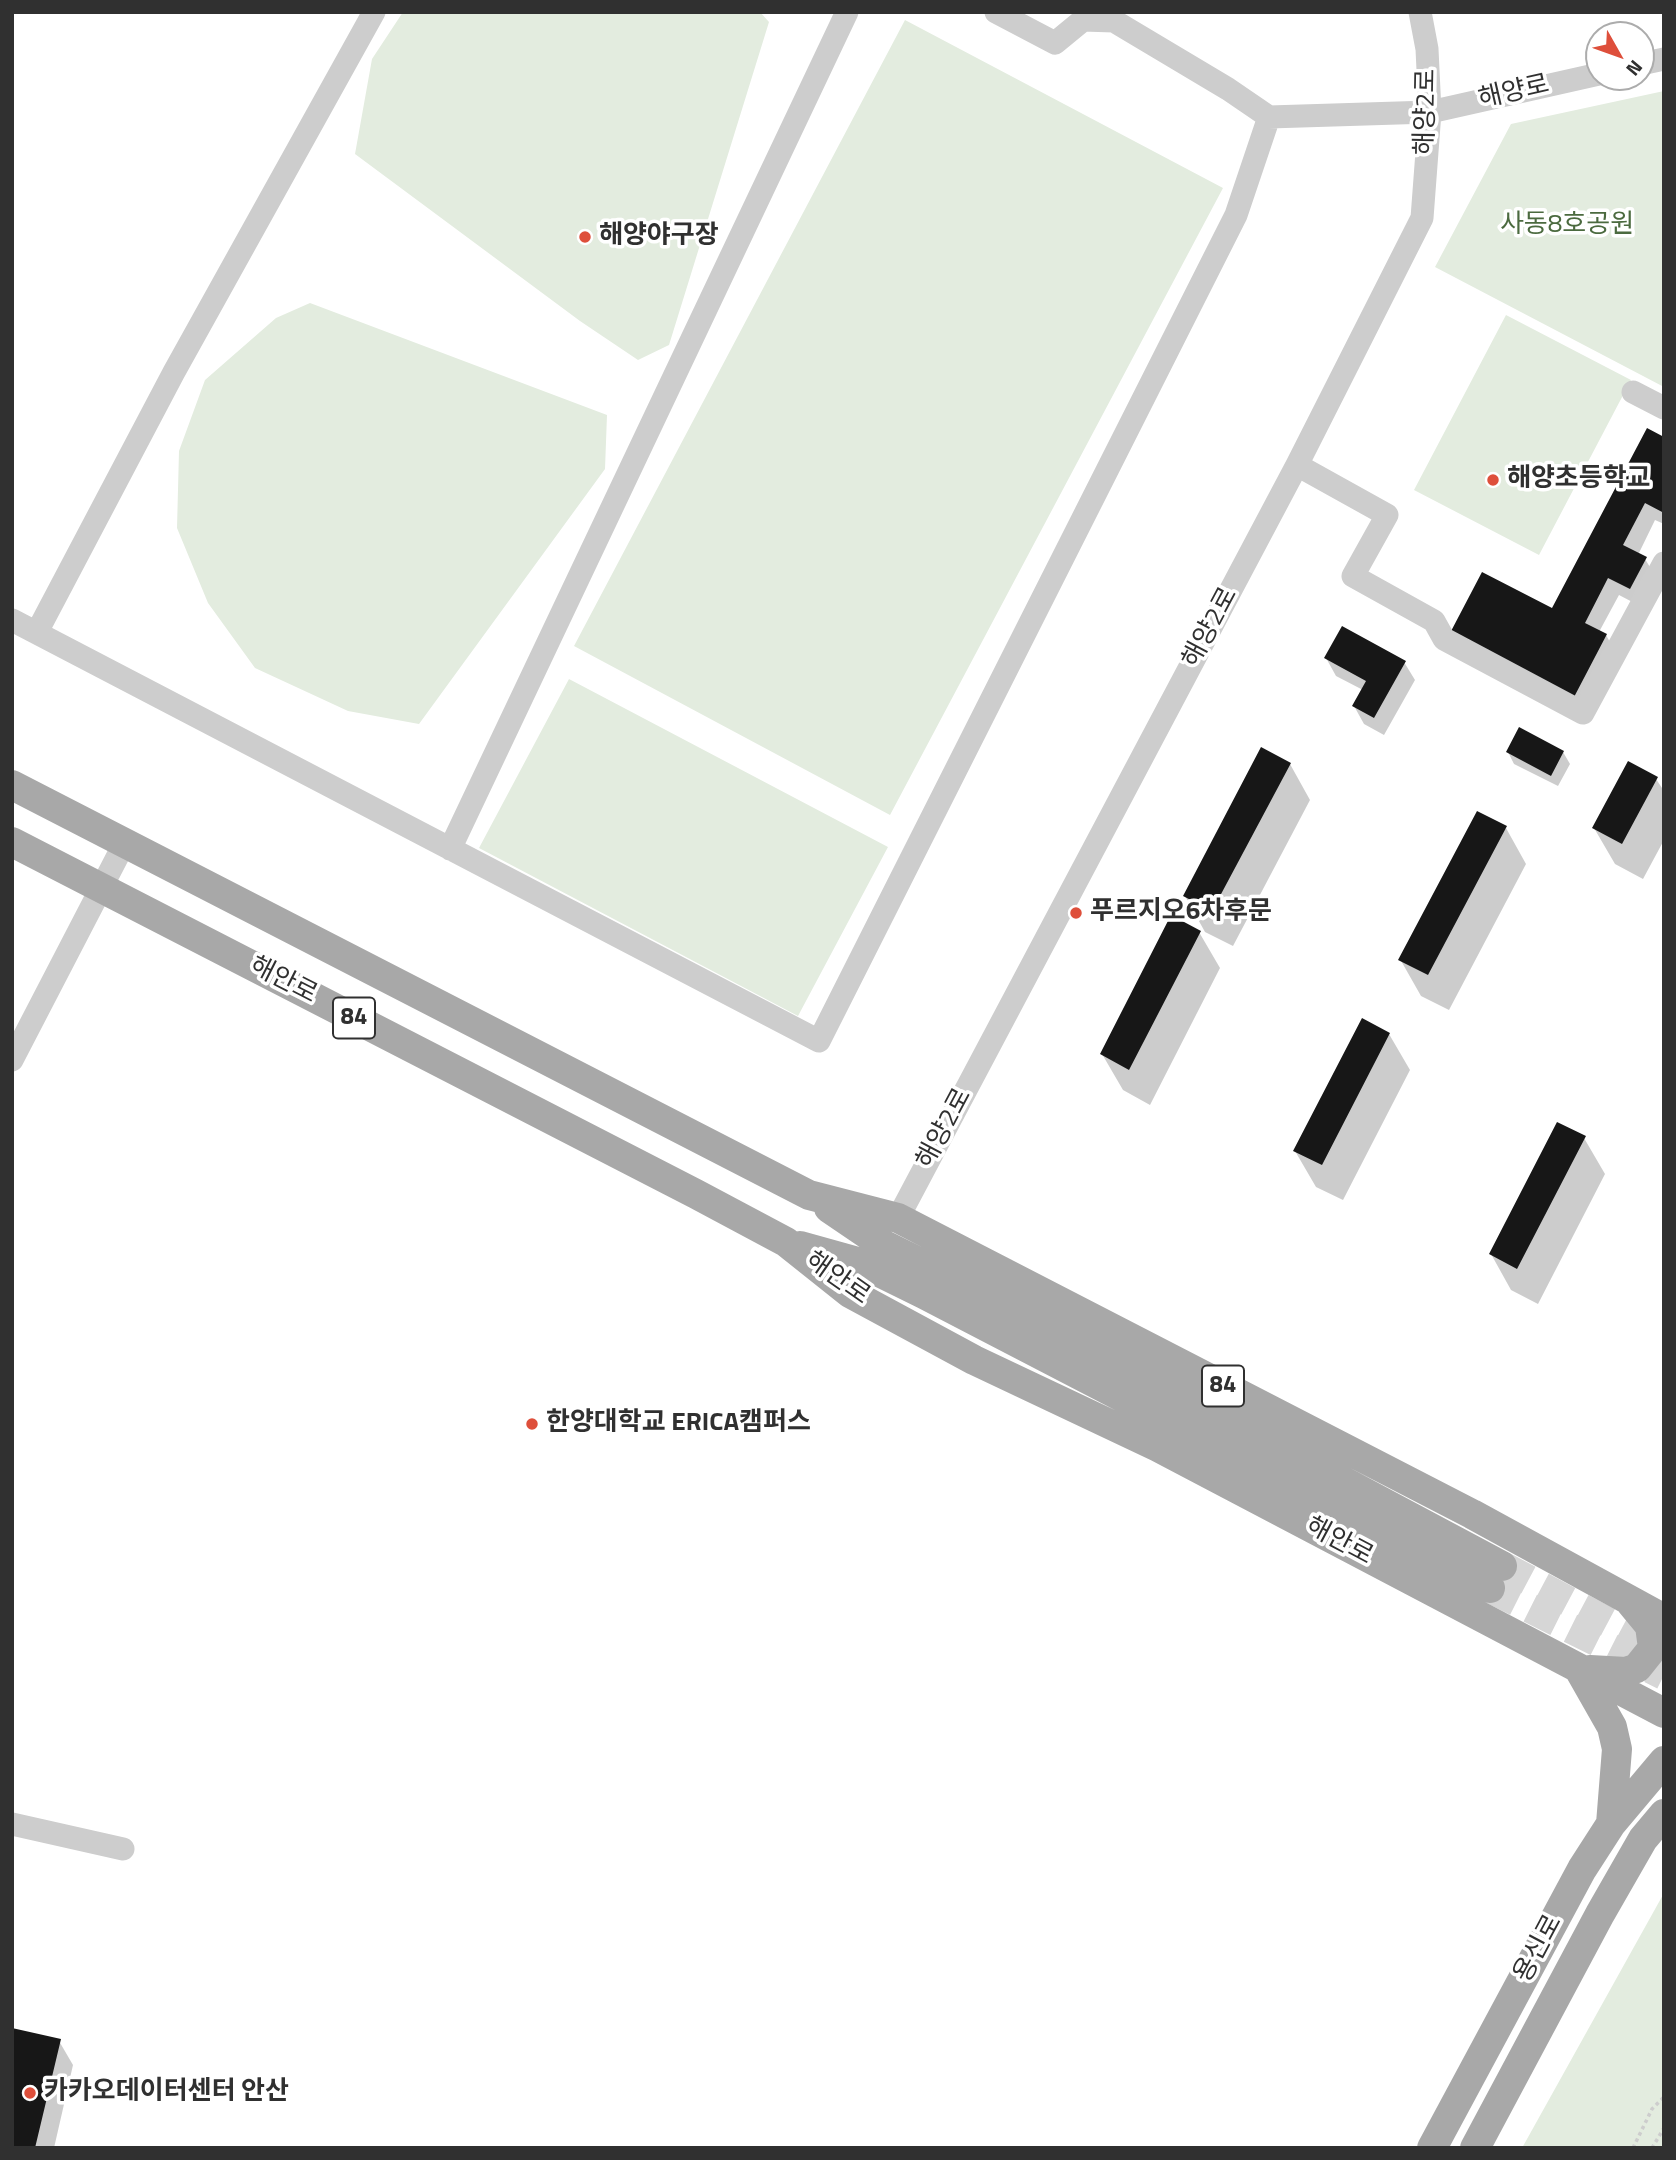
<!DOCTYPE html>
<meta charset="utf-8">
<style>
body{margin:0}
#map{position:relative;width:1676px;height:2160px;overflow:hidden;background:#fff;font-family:"Titillium Web",sans-serif}
canvas{display:block}
.frame{position:absolute;inset:0;border:14px solid #303030;pointer-events:none}
.north{position:absolute;left:1585px;top:21px;width:70px;height:70px;box-sizing:border-box;background:#fff;border:2px solid #acacac;border-radius:50%;rotate:130deg;font-size:19px;font-weight:700;line-height:28px;text-align:center;color:#303030}
.north::after{content:'';display:block;margin:auto;width:24px;height:32px;background:#de4f3b;clip-path:polygon(50% 0,100% 100%,50% 72%,0 100%)}
</style>
<div id="map">
<canvas width="1676" height="2160"></canvas>
<div class="frame"></div>
<div class="north">N</div>
</div>
<script>
const g = document.querySelector('canvas').getContext('2d');
g.lineJoin = 'round';
function fill(path, color) {
  g.fillStyle = color;
  g.fill(path, 'evenodd');
}
function shape(rows) {
  const path = new Path2D();
  for (const r of rows) {
    path.moveTo(r[0], r[1]);
    for (let i = 2; i < r.length; i += 2) path.lineTo(r[i], r[i + 1]);
  }
  return path;
}
function trace(path, color, width, dash) {
  g.strokeStyle = color;
  g.lineWidth = width;
  g.lineCap = dash ? 'butt' : 'round';
  g.setLineDash(dash || []);
  g.stroke(path);
}
function drawText(font, color, halo, rows, align = 'center') {
  g.font = font + ' "Titillium Web","Noto Sans KR",sans-serif';
  g.lineWidth = 7;
  g.setLineDash([]);
  g.textBaseline = 'middle';
  g.strokeStyle = halo;
  g.fillStyle = color;
  for (const [text, x, y, turn = 0] of rows) {
    g.save();
    g.translate(x, y);
    g.rotate((+turn || 0) * Math.PI / 180);
    g.textAlign = isNaN(turn) ? turn : align;
    if (halo) g.strokeText(text, 0, 0);
    g.fillText(text, 0, 0);
    g.restore();
  }
}
const green = shape([
 [403,12,760,12,769,22,669,345,638,360,580,321,355,154,372,59],
 [905,20,1223,188,890,815,574,646],
 [1664,91,1664,387,1435,267,1511,124],
 [310,303,607,415,605,469,419,724,348,711,255,668,208,603,177,528,179,451,205,380,276,318],
 [1506,315,1631,380,1539,555,1414,490],
 [569,679,888,847,798,1016,479,848],
 [1664,1893,1664,2148,1522,2148]
]);
const shadow = shape([
 [1664,439,1664,524,1655,520,1638,555,1645,559,1656,577,1640,606,1619,595,1599,632,1606,635,1616,653,1583,716,1461,653,1553,611],
 [1326,658,1404,662,1415,680,1384,735,1364,724,1354,706,1363,690,1336,676],
 [1508,752,1563,752,1570,764,1558,786,1514,764],
 [1290,764,1310,800,1233,946,1205,932,1185,896],
 [1656,779,1664,791,1664,840,1643,879,1615,864,1594,828],
 [1506,828,1526,864,1449,1010,1421,996,1400,959],
 [1199,932,1220,968,1150,1105,1123,1090,1102,1054],
 [1389,1034,1410,1070,1343,1200,1316,1187,1295,1151],
 [1584,1138,1605,1174,1538,1304,1511,1290,1491,1254],
 [59,2041,73,2065,54,2148,12,2148]
]);
const building = shape([
 [1647,428,1664,437,1664,513,1645,503,1623,545,1647,557,1630,589,1608,578,1585,623,1607,634,1573,699,1449,635,1482,572,1552,608],
 [1342,626,1406,661,1374,718,1352,706,1366,681,1324,658],
 [1519,727,1564,751,1551,776,1506,752],
 [1261,747,1291,763,1212,911,1183,896],
 [1628,761,1658,777,1622,844,1592,828],
 [1477,811,1507,826,1428,975,1398,960],
 [1171,915,1201,931,1129,1070,1100,1054],
 [1362,1018,1390,1033,1322,1165,1293,1151],
 [1557,1122,1586,1136,1517,1269,1489,1254],
 [12,2028,61,2039,35,2148,12,2148]
]);
const majorTunnel = shape([
 [1502,1566,1664,1652],
 [1490,1588,1664,1675]
]);
const path = shape([
 [1633,2148,1652,2109,1664,2097],
 [1652,2148,1664,2128]
]);
const minor = shape([
 [996,12,1055,43,1083,20,1114,21,1228,89,1269,117,1430,112,1599,74],
 [1641,64,1664,59],
 [1633,392,1664,408],
 [1297,465,1387,515,1353,576,1434,621,1444,639,1583,713,1664,563],
 [12,620,819,1041,1236,215,1269,117],
 [37,632,174,372,374,12],
 [450,849,847,12],
 [12,1060,124,844],
 [898,1218,1297,465,1422,218,1430,112,1427,49,1420,12],
 [12,1824,123,1849]
]);
const major = shape([
 [12,785,809,1195,898,1218,1472,1514,1664,1619],
 [12,842,696,1194,786,1242,850,1293,974,1360,1158,1447,1664,1713],
 [829,1208,882,1244,1159,1383,1502,1566],
 [800,1246,861,1263,924,1294,1490,1588],
 [1579,1669,1612,1727,1617,1749,1611,1824],
 [1590,1670,1626,1672,1637,1668,1653,1648,1650,1626,1631,1603],
 [1432,2148,1582,1869,1611,1824,1664,1761],
 [1475,2148,1600,1914,1643,1839,1664,1814]
]);
const markers = [
 [585,237,7,"#de4f3b"],
 [1493,480,7,"#de4f3b"],
 [1076,913,7,"#de4f3b"],
 [532,1424,7,"#de4f3b"],
 [30,2093,7,"#de4f3b"]
];
const shields = [
 [354,1018,42],
 [1223,1386,42]
];
const shieldNames = [
 ["84",354,1018],
 ["84",1223,1386]
];
const streetNames = [
 ["해양로",1514,93,-13],
 ["해양2로",1427,112,-89],
 ["해양2로",1211,628,-62],
 ["해안로",283,981,27],
 ["해양2로",945,1129,-62],
 ["해안로",837,1279,35],
 ["해안로",1339,1542,28],
 ["용신로",1539,1949,-62]
];
const parkNames = [
 ["사동8호공원",1567,226]
];
const poiNames = [
 ["해양야구장",599,237],
 ["해양초등학교",1507,480],
 ["푸르지오6차후문",1090,913],
 ["한양대학교 ERICA캠퍼스",546,1424],
 ["카카오데이터센터 안산",44,2093]
];
fill(green, '#e3ecdf');
fill(shadow, '#0003');
fill(building, '#171717');
trace(majorTunnel, '#d6d6d6', 30, [30, 15]);
trace(path, '#cdcdcd', 3.5, [3.5, 3.5]);
trace(minor, '#cdcdcd', 23);
trace(major, '#a8a8a8', 30);
for (const [x, y, r, color] of markers) {
  const dot = new Path2D();
  dot.arc(x, y, r, 0, 2 * Math.PI);
  g.fillStyle = color;
  g.fill(dot);
  trace(dot, '#fff', 2.5);
}
for (const [x, y, w] of shields) {
  const box = new Path2D();
  box.roundRect(x - w / 2, y - 20.5, w, 41, 5);
  g.fillStyle = '#fff';
  g.fill(box);
  trace(box, '#303030', 2);
}
drawText('bold 24px', '#303030', null, shieldNames);
drawText('26px', '#303030', '#fff', streetNames);
drawText('26px', '#4b6a3f', '#fff', parkNames);
drawText('bold 26px', '#303030', '#fff', poiNames, 'left');
</script>
